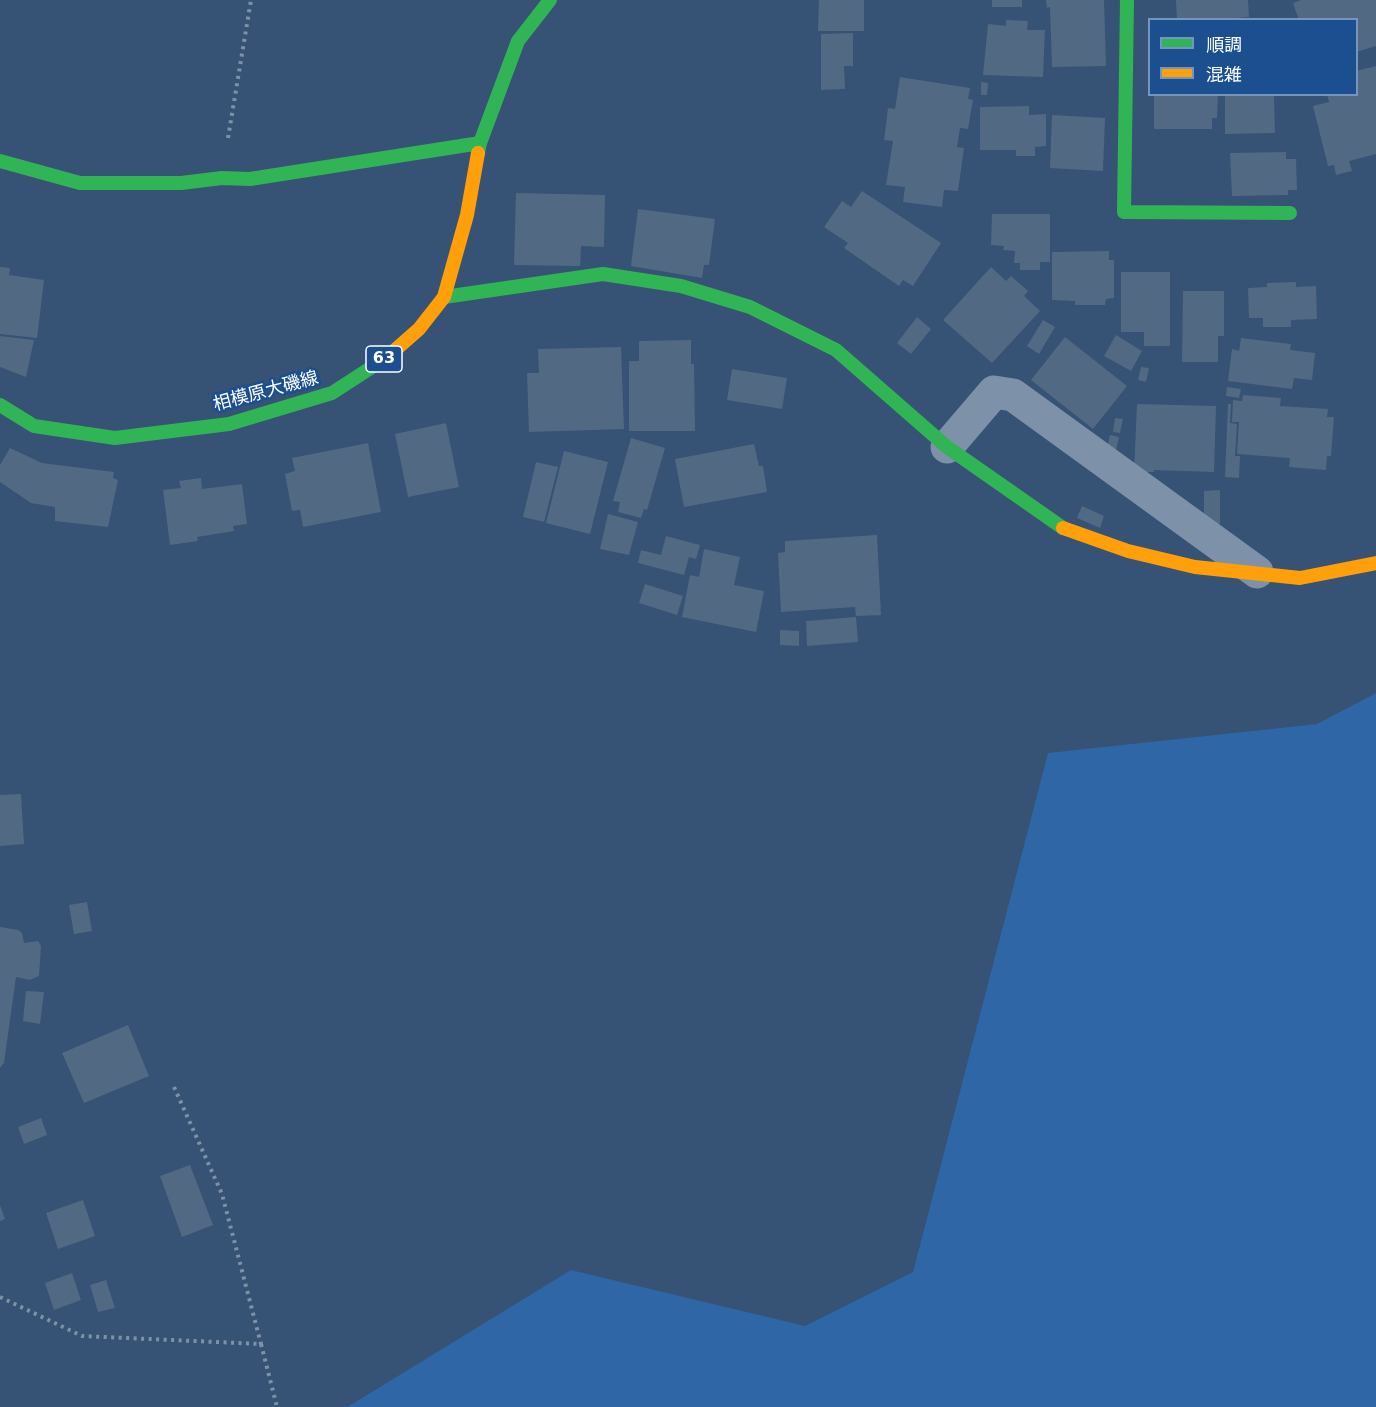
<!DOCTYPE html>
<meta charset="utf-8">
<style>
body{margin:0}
#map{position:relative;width:1376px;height:1407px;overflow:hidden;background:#365274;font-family:"DejaVu Sans","Noto Sans JP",sans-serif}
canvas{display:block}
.legend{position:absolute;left:1148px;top:18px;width:210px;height:78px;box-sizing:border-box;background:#1b4f8f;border:2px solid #7695bc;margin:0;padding:8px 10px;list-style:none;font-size:18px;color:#fff}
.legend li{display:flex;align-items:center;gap:12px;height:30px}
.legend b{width:30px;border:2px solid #7695bc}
</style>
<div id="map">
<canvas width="1376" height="1407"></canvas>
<ul class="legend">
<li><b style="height:8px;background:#30b455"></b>順調</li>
<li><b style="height:8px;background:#ff9f0a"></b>混雑</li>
</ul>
</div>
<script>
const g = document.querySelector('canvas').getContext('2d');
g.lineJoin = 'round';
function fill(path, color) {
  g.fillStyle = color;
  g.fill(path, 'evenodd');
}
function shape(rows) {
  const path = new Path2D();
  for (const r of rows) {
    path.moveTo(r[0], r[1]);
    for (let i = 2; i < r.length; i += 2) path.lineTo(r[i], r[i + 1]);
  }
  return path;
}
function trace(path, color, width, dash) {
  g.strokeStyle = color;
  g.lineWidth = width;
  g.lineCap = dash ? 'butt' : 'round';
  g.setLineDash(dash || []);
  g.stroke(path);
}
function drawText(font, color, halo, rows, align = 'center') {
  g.font = font + ' "DejaVu Sans","Noto Sans JP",sans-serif';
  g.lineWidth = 5;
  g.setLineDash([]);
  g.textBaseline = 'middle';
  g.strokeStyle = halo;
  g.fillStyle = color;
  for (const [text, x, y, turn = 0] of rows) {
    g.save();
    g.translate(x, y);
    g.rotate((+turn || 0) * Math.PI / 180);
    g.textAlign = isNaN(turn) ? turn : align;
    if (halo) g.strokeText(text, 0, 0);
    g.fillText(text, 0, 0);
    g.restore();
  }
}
const green = shape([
 [1376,693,1376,1407,341,1407,349,1406,571,1270,805,1326,913,1272,1048,753,1317,724]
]);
const building = shape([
 [819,0,864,0,864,31,818,31],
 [992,0,1022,0,1022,7,992,7],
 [1046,0,1104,0,1106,66,1052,67,1050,7,1047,8],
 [1176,0,1248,0,1249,17,1237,18,1237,20,1177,20],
 [1301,0,1376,0,1376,46,1356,52,1356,20,1299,20,1293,3],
 [1006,20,1028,21,1027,30,1045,30,1043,77,983,75,988,24,1006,26],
 [853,33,853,66,844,66,845,89,821,90,821,34],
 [1376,66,1376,154,1349,161,1352,171,1336,175,1334,165,1328,166,1313,106,1329,102,1327,94,1356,94,1356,71],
 [900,77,970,88,968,99,973,100,968,129,960,128,957,147,964,148,958,191,944,190,942,207,903,202,905,187,886,185,893,141,884,140,888,108,895,109],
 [981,82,988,83,987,95,981,95],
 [1154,94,1218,94,1217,118,1212,118,1212,129,1154,129],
 [1225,94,1274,96,1275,133,1225,134],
 [1029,106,1029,115,1046,114,1046,146,1035,147,1035,156,1016,156,1016,150,980,150,980,107],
 [1052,115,1105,118,1103,171,1050,168],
 [1286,152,1286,159,1296,159,1297,190,1288,190,1288,195,1232,196,1230,153],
 [862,191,941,243,913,286,903,280,899,286,844,248,848,243,824,227,842,201,851,207],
 [516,193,605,195,604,247,581,246,580,266,514,265],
 [638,209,715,219,709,265,704,265,702,278,631,266],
 [992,214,1050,214,1050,262,1040,262,1040,270,1020,270,1020,263,1014,263,1015,251,1003,250,1004,246,991,245],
 [1109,251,1109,260,1114,260,1114,298,1106,299,1105,305,1075,305,1075,301,1052,300,1052,252],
 [0,267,10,268,9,275,44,280,37,338,0,334],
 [991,267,1006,281,1011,276,1028,291,1024,296,1040,311,992,363,943,320],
 [1121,272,1170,272,1170,346,1144,346,1144,332,1121,332],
 [1296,282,1296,287,1316,286,1317,319,1291,320,1291,327,1263,327,1263,318,1249,318,1248,288,1267,287,1267,283],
 [1183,291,1224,291,1224,336,1218,336,1218,362,1182,362],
 [917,317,931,329,911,354,897,343],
 [1043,320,1055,327,1039,354,1027,346],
 [1116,335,1142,351,1131,371,1104,356],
 [0,336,34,340,26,377,0,367],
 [1065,337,1127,386,1093,429,1031,380],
 [1241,338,1291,344,1290,350,1315,353,1312,380,1294,378,1292,389,1228,381,1232,349,1239,351],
 [691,340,691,364,694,364,695,431,629,431,629,361,639,361,639,341],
 [621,347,624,429,529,432,527,373,539,373,538,349],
 [1141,367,1149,368,1146,382,1138,380],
 [732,369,787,378,782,409,727,400],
 [1227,387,1241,389,1239,398,1226,396],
 [1243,395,1281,398,1280,406,1328,409,1327,417,1334,417,1331,456,1327,456,1326,470,1289,467,1290,458,1237,454,1239,422,1232,422,1233,400,1242,401],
 [1137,404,1216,406,1214,472,1154,470,1154,472,1134,472],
 [1228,404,1231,404,1230,423,1237,424,1235,456,1240,456,1239,478,1225,477],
 [1115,418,1123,419,1120,433,1113,432],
 [446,423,459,487,408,497,395,434],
 [1110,435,1119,437,1116,451,1107,449],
 [631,438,665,448,647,510,644,509,641,518,618,512,620,502,613,501],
 [368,443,381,512,303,527,300,510,292,511,285,474,295,471,292,458],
 [754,444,759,466,763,466,767,492,684,507,675,459],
 [10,448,42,463,114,472,113,478,118,480,108,527,55,521,55,507,31,503,0,482,0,465],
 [564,451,608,462,590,534,546,523],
 [536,462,558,467,544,522,523,517],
 [201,478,202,489,242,484,247,524,233,526,234,531,197,537,198,541,170,545,163,490,181,488,179,481],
 [1220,490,1220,524,1204,524,1204,491],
 [1082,506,1104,516,1100,528,1077,518],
 [608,514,638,522,629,555,600,549],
 [877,535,881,615,856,616,855,607,781,612,778,553,785,552,785,541],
 [666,536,700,545,696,559,689,557,684,575,638,563,641,550,661,555],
 [704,549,740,557,734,585,764,591,756,632,682,617,690,575,699,577],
 [645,584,683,596,677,615,639,603],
 [856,617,858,642,807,646,806,621],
 [780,630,799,631,799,646,780,645],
 [21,794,24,844,0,846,0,795],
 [87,902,92,931,74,934,69,905],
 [0,927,18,930,22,933,24,943,38,941,41,946,39,976,30,980,16,977,4,1063,0,1068],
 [26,991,44,992,40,1024,23,1021],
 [128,1025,149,1076,84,1103,62,1053],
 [41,1118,47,1135,24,1144,18,1127],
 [190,1165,213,1225,182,1237,160,1176],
 [83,1200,95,1236,58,1249,46,1213],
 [0,1205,5,1219,0,1221],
 [72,1273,81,1300,54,1310,45,1283],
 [106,1280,115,1308,98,1312,90,1285]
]);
const path = shape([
 [228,138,251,0],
 [174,1087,222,1194,261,1344],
 [0,1297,82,1336,261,1344,277,1407]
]);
const street = shape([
 [947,447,994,392,1013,395,1257,572]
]);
const fast = shape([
 [1127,0,1124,212,1290,213],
 [478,153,480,143,518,41,550,0],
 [0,161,80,183,181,183,222,178,250,179,480,143],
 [444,297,603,274,681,286,750,307,836,350,947,447,1063,528],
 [0,405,34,426,115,438,229,424,332,393,386,358]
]);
const slow = shape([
 [386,358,419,329,444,297,467,215,478,153],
 [1063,528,1128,551,1195,567,1300,578,1376,563]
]);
const shields = [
 [384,359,36]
];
const shieldNames = [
 ["63",384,359]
];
const streetNames = [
 ["相模原大磯線",266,392,-15]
];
fill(green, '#2f66a5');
fill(building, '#526984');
trace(path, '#7d92a8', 4, [3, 4.5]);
trace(street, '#7d92a8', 33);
trace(fast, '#30b455', 14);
trace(slow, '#ff9f0a', 14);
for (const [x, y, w] of shields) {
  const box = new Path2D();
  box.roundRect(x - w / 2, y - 13, w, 26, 4.5);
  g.fillStyle = '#1b4f8f';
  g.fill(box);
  trace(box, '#fff', 1.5);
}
drawText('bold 16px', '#fff', null, shieldNames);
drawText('18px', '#fff', '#1b4f8f', streetNames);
</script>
